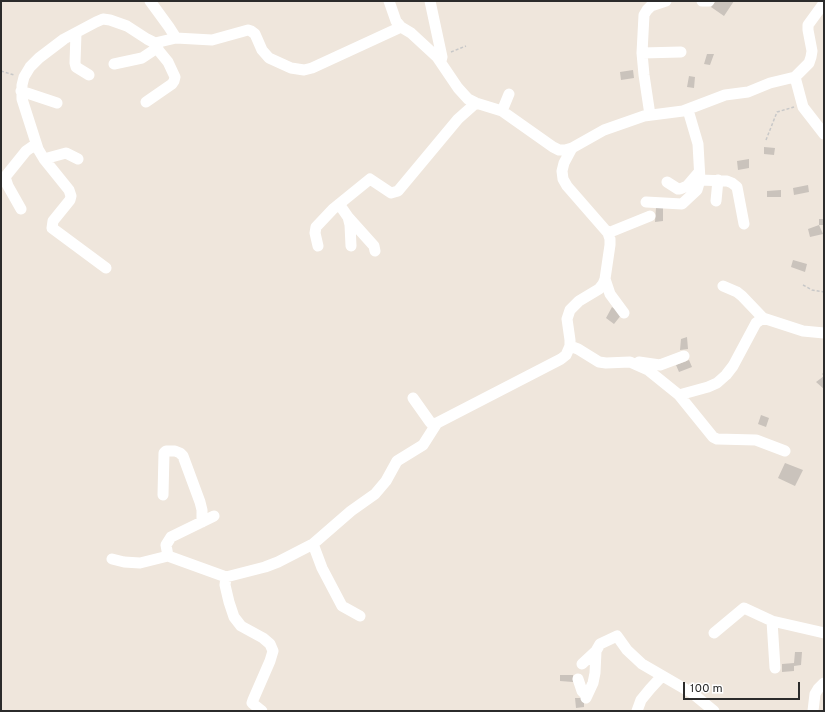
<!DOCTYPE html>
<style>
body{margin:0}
#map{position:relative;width:825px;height:712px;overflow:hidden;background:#efe6dc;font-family:Overpass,sans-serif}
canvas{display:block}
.frame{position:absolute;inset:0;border:2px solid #2b2b2b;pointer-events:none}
.scale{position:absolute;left:683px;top:682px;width:117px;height:18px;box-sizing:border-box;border:2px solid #2b2b2b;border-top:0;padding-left:5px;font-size:12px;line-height:14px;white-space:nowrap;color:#2b2b2b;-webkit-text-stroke:3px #fff;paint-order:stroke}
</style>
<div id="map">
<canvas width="825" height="712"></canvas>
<div class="frame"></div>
<div class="scale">100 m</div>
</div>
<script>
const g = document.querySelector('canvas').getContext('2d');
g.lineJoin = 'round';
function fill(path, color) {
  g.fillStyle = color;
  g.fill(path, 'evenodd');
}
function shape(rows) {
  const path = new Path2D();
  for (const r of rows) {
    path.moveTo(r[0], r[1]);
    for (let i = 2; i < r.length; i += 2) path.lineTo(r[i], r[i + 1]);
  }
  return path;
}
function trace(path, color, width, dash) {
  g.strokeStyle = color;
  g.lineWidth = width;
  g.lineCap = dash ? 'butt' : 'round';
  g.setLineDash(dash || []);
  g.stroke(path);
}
const building = shape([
 [716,1,734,1,724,16,711,7],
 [707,54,714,54,710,65,704,64],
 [633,70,634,78,621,80,620,72],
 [689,76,695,77,694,88,687,87],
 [764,147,775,148,774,155,764,154],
 [749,159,749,168,738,170,737,161],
 [808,185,809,192,794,195,793,188],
 [781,190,781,197,767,197,767,191],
 [663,207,663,221,655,222,656,208],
 [819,219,824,219,824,225,819,225],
 [819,225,823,234,810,237,808,229],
 [793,260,807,264,805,272,791,267],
 [612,307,622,314,614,324,606,318],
 [687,337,688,349,680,350,681,339],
 [689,360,692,367,679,372,676,365],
 [824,372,824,389,816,382,824,376,822,374],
 [761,415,769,418,766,427,758,424],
 [785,463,803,470,795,486,778,478],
 [795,652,802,652,801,665,794,666,794,671,782,672,782,664,794,663],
 [560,675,573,675,573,682,560,681],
 [575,698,584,698,584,707,576,708]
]);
const path = shape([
 [451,52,466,46],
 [1,71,14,75],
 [766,140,777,112,794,107],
 [803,285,812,290,824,292]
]);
const minor = shape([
 [150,1,169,27,176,38],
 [389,1,396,21,401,27,411,33,437,57,458,88,468,99,476,103,502,111,553,147,559,150,565,150,572,148,604,130,644,116,683,111,725,95,748,92,770,83,795,77,809,63,811,57,812,51,808,30,808,25,824,3],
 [430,1,442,57,441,61],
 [702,1,709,1],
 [76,33,75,63,76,67,89,75],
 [642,53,681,52],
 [114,64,142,58,157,48],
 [795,77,803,107,824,134],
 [21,91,57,103],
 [146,102,172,84,174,81,175,77,168,62,159,51,155,43],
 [502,111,509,94],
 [650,115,644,75,642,53,644,15,647,10,651,6,666,1],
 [44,159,66,153,78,159],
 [5,177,8,186,21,209],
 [700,180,727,181,732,183,737,187,744,224],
 [1,182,26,151,36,144],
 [667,182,678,189,680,189,687,186,699,172],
 [716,201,718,180],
 [646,202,682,204,697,190,700,180,698,144,688,110],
 [339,204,348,217,374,246,375,251],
 [348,217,350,225,351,246],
 [608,233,650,216],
 [318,246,315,233,316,227,333,209,370,179,391,193,398,191,458,119,476,103],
 [106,268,52,228,53,221,70,200,71,196,69,190,44,159,38,149,22,99,22,85,24,77,30,67,39,58,64,39,96,22,103,19,110,20,127,26,147,39,155,43,176,38,212,40,248,30,251,31,255,34,262,50,269,58,291,68,304,70,312,68,401,27],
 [605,279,610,294,624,313],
 [723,286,737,292,742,296,763,318,803,331,824,333],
 [570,346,578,349,599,362,606,363,630,362,648,370,679,395,713,437,717,439,756,440,785,451],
 [639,362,660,365,684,356],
 [679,395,708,387,717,383,726,375,733,366,756,323,763,318],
 [413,398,430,422,432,424,437,423],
 [163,495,164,453,166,451,175,451,180,453,183,456,200,502,202,510,202,522],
 [313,544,322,568,342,606,360,616],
 [168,556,166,545,171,537,214,516],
 [112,559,124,562,140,563,168,556,226,577,265,567,278,562,313,544,351,511,375,494,386,481,397,461,423,445,437,423,561,359,566,355,570,346,570,340,567,319,570,310,579,301,599,289,603,284,605,279,610,245,610,239,608,233,567,186,563,179,562,171,564,163,572,148],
 [226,577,225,585,229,602,234,617,241,626,263,638,270,644,273,651,270,661,253,700,252,703,262,711],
 [772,621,775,668],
 [714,633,744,608,772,621,824,633],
 [582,664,596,651],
 [578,679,582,691,587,696],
 [586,698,593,683,595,673,596,651,600,644,617,636,627,650,642,664,692,693,714,711],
 [637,711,641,700,650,689,662,676],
 [813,711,815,694,818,689,824,683]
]);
fill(building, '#cac3bc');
trace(path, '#c8c8c8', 1.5, [3, 2]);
trace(minor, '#fff', 11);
</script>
